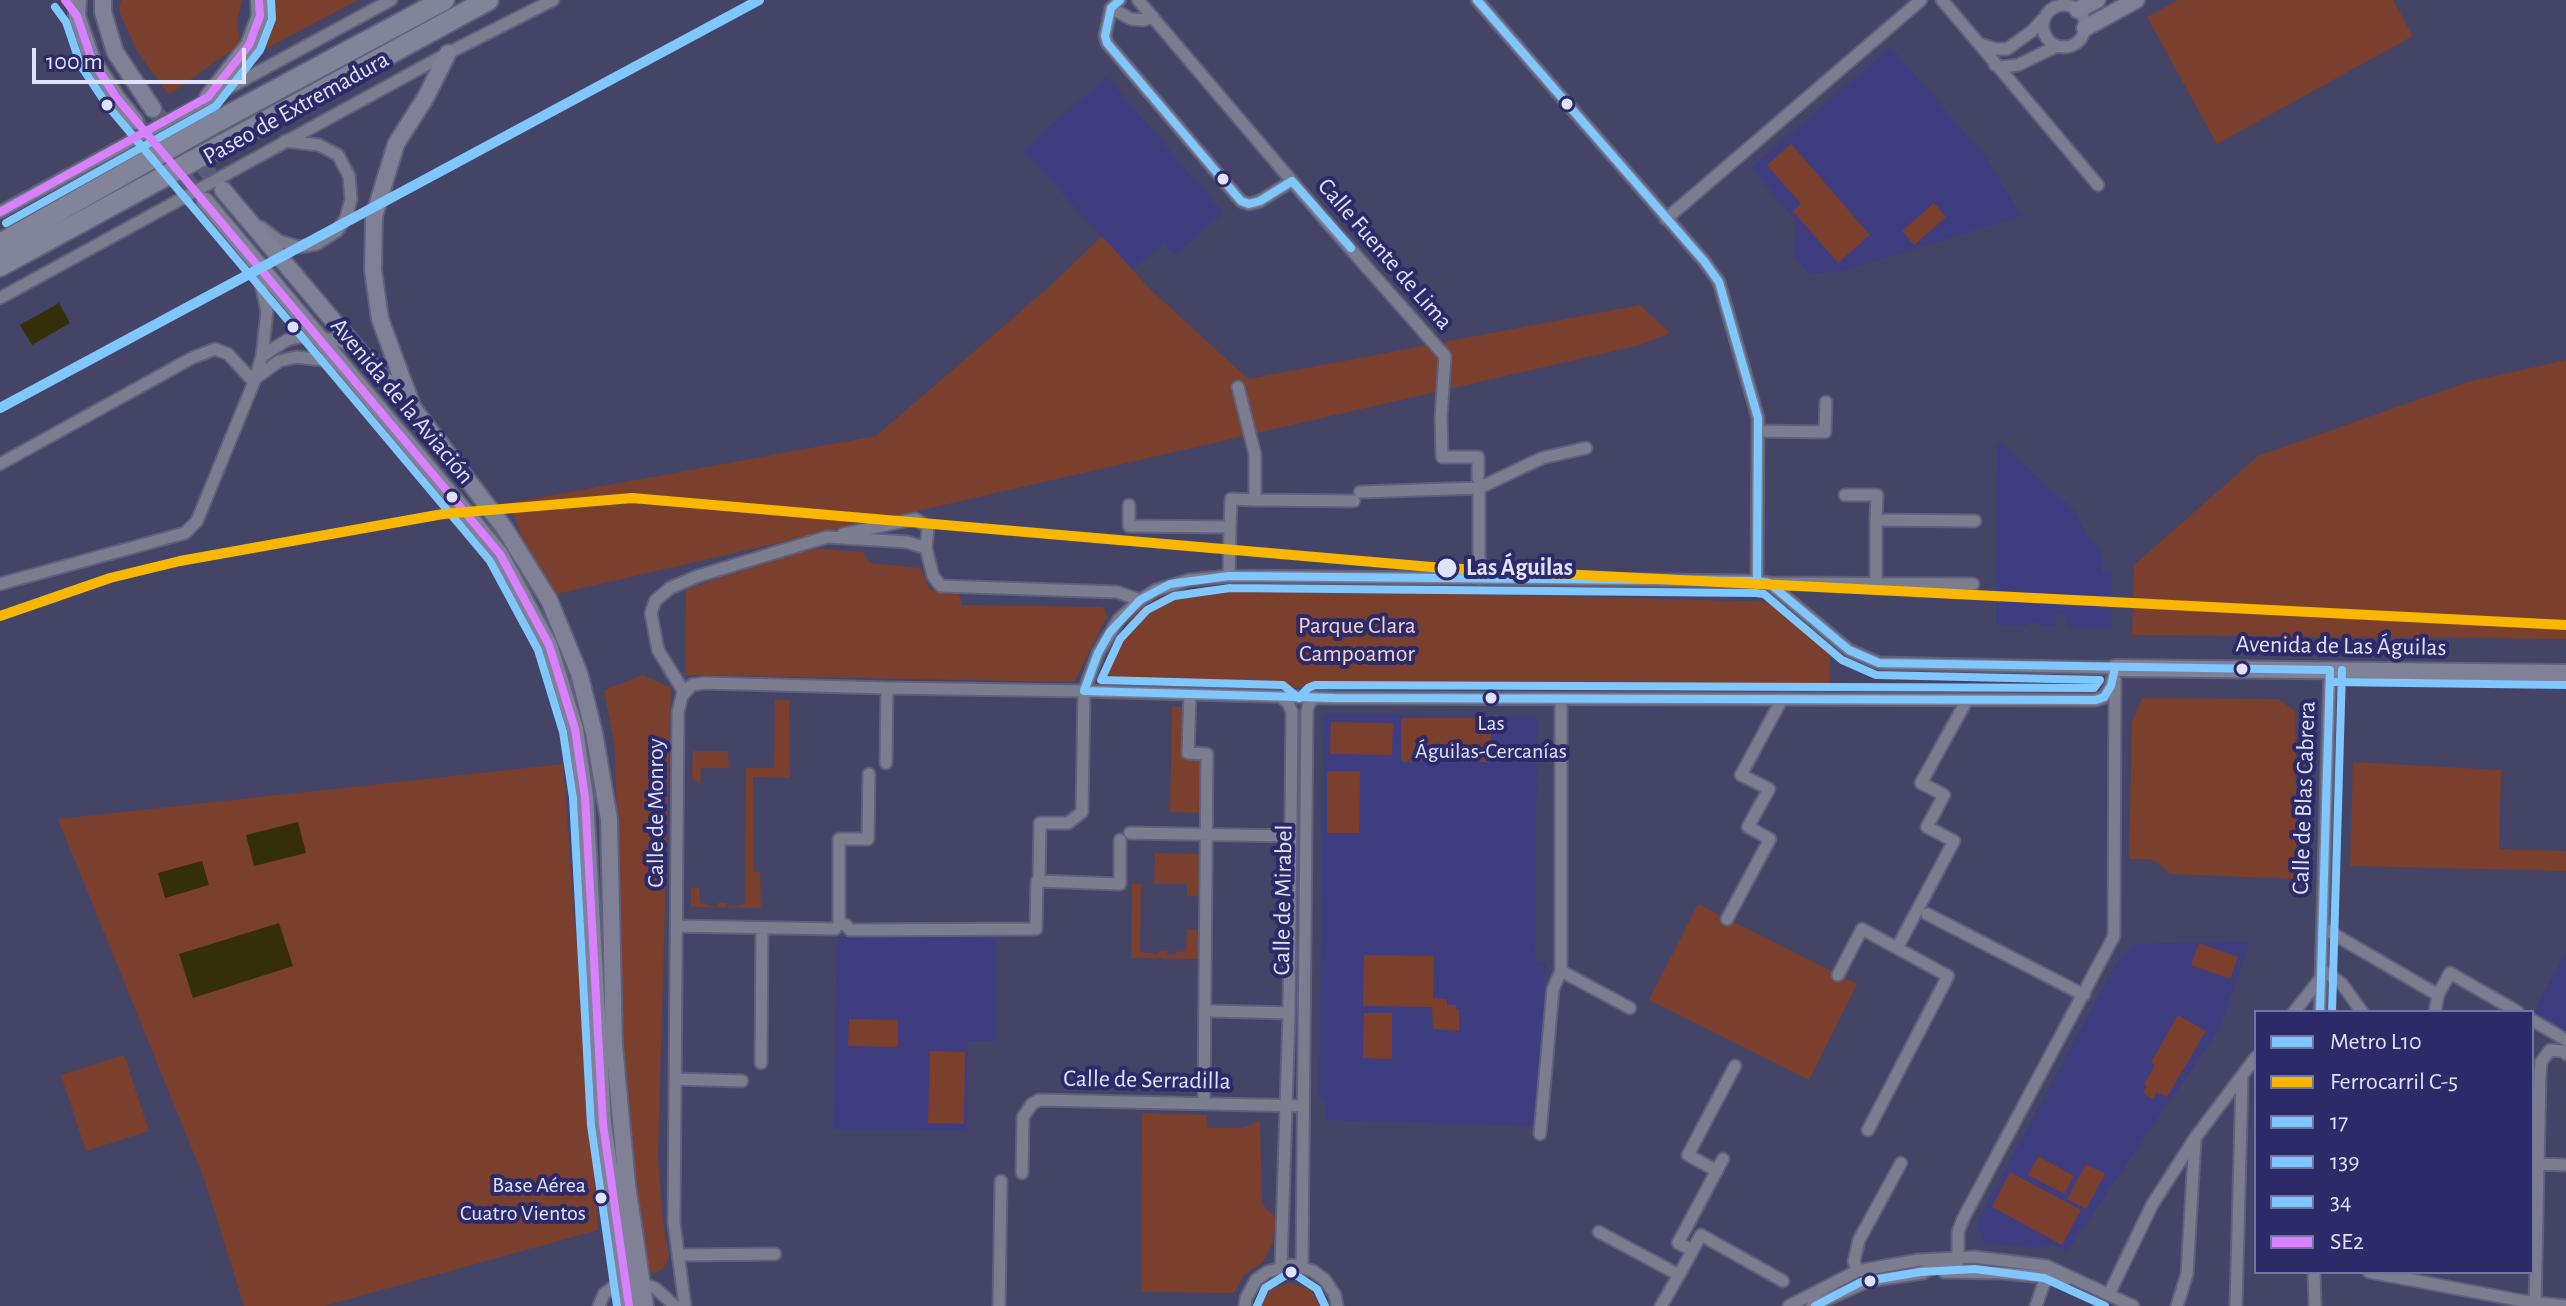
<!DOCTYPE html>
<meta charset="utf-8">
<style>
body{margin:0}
#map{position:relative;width:2566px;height:1306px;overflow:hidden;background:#444467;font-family:"Alegreya Sans",sans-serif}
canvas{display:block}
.legend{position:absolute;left:2254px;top:1010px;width:280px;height:264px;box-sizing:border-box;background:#2c2a69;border:2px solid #7474a3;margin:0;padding:10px 14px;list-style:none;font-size:24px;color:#dfe2f9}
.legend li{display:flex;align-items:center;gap:16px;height:40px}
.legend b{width:40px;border:2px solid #7474a3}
.scale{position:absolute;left:32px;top:48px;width:214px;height:36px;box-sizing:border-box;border:4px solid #dfe2f9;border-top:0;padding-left:10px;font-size:24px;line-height:28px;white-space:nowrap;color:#dfe2f9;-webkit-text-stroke:6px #2c2a69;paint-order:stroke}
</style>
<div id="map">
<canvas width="2566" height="1306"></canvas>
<ul class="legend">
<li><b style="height:10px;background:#80c6ff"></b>Metro L10</li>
<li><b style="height:10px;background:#fab700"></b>Ferrocarril C-5</li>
<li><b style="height:10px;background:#80c6ff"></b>17</li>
<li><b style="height:10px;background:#80c6ff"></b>139</li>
<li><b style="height:10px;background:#80c6ff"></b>34</li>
<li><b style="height:10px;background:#d880ff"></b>SE2</li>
</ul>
<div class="scale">100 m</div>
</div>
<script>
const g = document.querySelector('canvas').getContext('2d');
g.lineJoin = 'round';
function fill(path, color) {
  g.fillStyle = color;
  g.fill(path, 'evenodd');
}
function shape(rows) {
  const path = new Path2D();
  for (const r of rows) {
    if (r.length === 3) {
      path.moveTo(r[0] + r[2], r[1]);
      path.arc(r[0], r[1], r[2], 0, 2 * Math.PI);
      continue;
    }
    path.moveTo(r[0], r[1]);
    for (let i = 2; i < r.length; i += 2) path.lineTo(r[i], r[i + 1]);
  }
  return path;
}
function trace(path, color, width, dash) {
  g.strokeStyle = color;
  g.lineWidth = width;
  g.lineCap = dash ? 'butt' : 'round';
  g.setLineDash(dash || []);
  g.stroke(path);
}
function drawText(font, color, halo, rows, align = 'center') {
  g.font = font + ' "Alegreya Sans",sans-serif';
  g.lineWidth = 8;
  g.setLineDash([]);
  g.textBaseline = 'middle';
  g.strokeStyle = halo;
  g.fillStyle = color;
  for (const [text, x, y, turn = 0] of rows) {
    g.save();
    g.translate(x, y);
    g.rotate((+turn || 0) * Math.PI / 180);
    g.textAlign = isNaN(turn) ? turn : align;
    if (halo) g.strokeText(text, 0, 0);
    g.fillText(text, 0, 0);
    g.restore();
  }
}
const built = shape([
 [1891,47,1987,159,2021,216,1843,271,1809,274,1794,256,1796,220,1751,168],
 [1107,77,1223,213,1175,255,1163,243,1132,270,1023,150],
 [1997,441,2074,510,2087,537,2101,551,2102,572,2112,571,2112,628,2067,627,2067,615,2056,614,2055,627,2040,627,2040,623,2029,622,2028,626,1996,625],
 [1324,714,1537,716,1535,954,1536,962,1546,963,1537,1126,1325,1120,1325,1102,1319,1098],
 [837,937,996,938,996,1041,968,1041,967,1131,833,1129],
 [2250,941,2219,1029,2067,1251,2053,1245,2038,1248,1983,1243,1977,1222,2118,960,2135,944],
 [2566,953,2566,1033,2532,1013]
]);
const green = shape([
 [121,0,242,0,237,22,240,44,169,95,137,51,119,11],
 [273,0,358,0,265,49,258,49,270,19],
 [2178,0,2393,0,2413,36,2217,144,2147,17],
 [1791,144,1870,235,1838,263,1793,211,1801,204,1767,165],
 [1934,203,1946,217,1914,245,1902,231],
 [1102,236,1150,289,1248,379,1640,305,1670,333,1640,345,543,597,510,503,876,436,1050,286],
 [2566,360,2566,639,2132,635,2134,565,2258,456,2468,382],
 [810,548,863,552,870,563,921,568,930,590,959,594,962,605,1101,607,1105,609,1107,616,1074,682,685,675,686,589],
 [1202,587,1779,602,1831,645,1829,685,1726,690,1322,689,1106,678,1102,674,1129,621,1136,612,1164,595],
 [643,675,671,688,658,1156,663,1222,669,1256,663,1269,655,1273,644,1270,626,1122,615,749,604,690],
 [2142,698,2278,699,2295,711,2297,879,2170,874,2161,865,2150,859,2129,859,2132,722],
 [775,700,789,700,790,778,753,777,753,872,760,872,761,908,691,907,691,888,699,888,700,903,717,907,718,903,726,903,727,907,745,904,746,768,774,768],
 [1172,707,1187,707,1187,756,1205,757,1204,813,1170,812],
 [1401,718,1491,718,1491,762,1401,762],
 [1331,722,1393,723,1392,755,1330,754],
 [693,751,728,751,729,768,701,768,700,786,692,777],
 [2353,762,2501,770,2499,849,2566,851,2566,871,2350,866],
 [563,764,598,1230,324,1306,244,1306,205,1181,58,819],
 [1327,771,1360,771,1359,833,1327,833],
 [1155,853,1202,854,1201,896,1187,896,1187,884,1154,884],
 [1132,884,1141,884,1140,952,1158,954,1159,951,1167,951,1167,954,1176,955,1176,952,1186,951,1187,930,1201,930,1201,959,1131,958],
 [1698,904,1857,984,1809,1080,1649,1000],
 [2199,943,2238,957,2230,979,2191,965],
 [1364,955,1434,956,1433,998,1447,999,1447,1005,1456,1005,1456,1009,1459,1010,1459,1031,1433,1029,1432,1007,1363,1006],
 [1364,1013,1392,1013,1392,1059,1363,1058],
 [2178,1015,2206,1031,2167,1097,2157,1092,2153,1099,2143,1093,2147,1086,2144,1084,2155,1065,2151,1062],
 [849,1019,898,1020,898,1047,848,1046],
 [930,1051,965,1052,964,1124,928,1123],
 [124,1055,149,1131,86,1151,61,1075],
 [1142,1113,1207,1115,1207,1128,1243,1128,1260,1120,1262,1201,1266,1209,1276,1217,1273,1242,1263,1262,1244,1275,1234,1293,1141,1292],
 [2038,1156,2074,1176,2064,1194,2028,1175],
 [2086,1164,2105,1174,2086,1209,2067,1199],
 [2010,1172,2081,1210,2062,1245,1992,1207],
 [1289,1283,1310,1289,1320,1306,1259,1306,1271,1289]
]);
const water = shape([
 [59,303,70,323,32,345,20,325],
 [298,822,306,853,254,866,246,835],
 [202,861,209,885,165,898,158,873],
 [279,923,293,966,193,998,179,954]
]);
const secondaryTunnel = shape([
 [153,109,223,190],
 [135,121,205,201]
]);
const street = shape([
 [1120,0,1111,8,1105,36,1107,43,1241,201,1249,204,1260,201,1292,181],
 [1138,0,1325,220,1445,356,1441,418,1442,457,1478,457,1478,478],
 [1477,0,1704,261,1719,282,1758,418,1757,581],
 [1942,0,2098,185],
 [2064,26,21],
 [1111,8,1131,19,1144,20,1153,17],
 [1980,44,1996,49,2007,49,2032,31,2043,19],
 [1995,65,2002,67,2018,65,2057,46],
 [0,212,391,0],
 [1666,219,1921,0],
 [261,227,279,241,299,247,317,244,337,231,346,218,351,199,349,176,338,155,319,145,285,141],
 [0,298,448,53,553,0],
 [262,356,287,340,304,336,337,340,353,347],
 [256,378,279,361,296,357,322,360,343,367],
 [1238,387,1255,454,1255,500,1354,501],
 [1759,431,1825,432,1826,402],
 [0,464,192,358,215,349,228,354,254,382],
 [1360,492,1479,488,1542,458,1586,448],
 [1845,495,1877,495,1876,520],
 [1129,505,1129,526,1230,527,1229,576],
 [1230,527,1231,499,1255,500],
 [843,534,915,519,928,527,926,548],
 [1479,579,1479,488],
 [1769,583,1973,584],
 [1876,583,1876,520,1975,521],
 [0,584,185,533,197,521,254,382,262,356,267,311,257,267],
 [684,692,658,650,651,613,655,601,670,588,698,576,827,537,907,542,926,548,933,576,941,586,1117,592,1140,600],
 [1190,694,1188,753,1207,754,1204,1103],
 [1561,699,1561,971,1630,1008],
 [886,763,887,688],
 [869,774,868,839,839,839,839,924,846,925,850,930,1036,929,1037,881,1120,884,1120,840],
 [1130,833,1291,836],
 [1927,914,2084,995],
 [1727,919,1770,839,1748,827,1769,789,1741,775,1782,699],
 [677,926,835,929],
 [2323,928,2438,995,2450,973,2518,1012],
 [1897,948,1954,841,1927,827,1944,795,1921,783,1967,700],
 [2322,970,2342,984,2362,1012],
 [1838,975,1862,929,1948,976,1868,1130],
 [1212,1011,1289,1013],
 [2294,1012,2321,978],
 [2320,1012,2330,670],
 [2435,1012,2438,995],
 [2532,1020,2566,1040],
 [761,1063,762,928],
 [675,1079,742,1081],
 [1540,1134,1553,989,1561,971],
 [2537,1164,2566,1165],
 [1717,1171,1688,1155,1735,1066],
 [1022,1173,1023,1117,1032,1104,1039,1100,1303,1106],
 [1599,1232,1679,1275,1701,1235,1783,1281],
 [1692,1250,1678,1243,1723,1159],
 [679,1255,775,1254],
 [1281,1266,1289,1013,1292,712,1288,703,1281,697],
 [1302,1267,1307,711,1309,704,1315,697],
 [1857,1271,1854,1261,1859,1240,1901,1163],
 [1944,1272,2002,1273,2067,1279],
 [2314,1272,2315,1306],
 [2369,1272,2523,1301,2566,1306],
 [1918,1273,1938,1267,1951,1267,1958,1262,1958,1232,1963,1219,2114,936,2115,680],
 [2109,1294,2152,1205,2195,1138,2256,1057],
 [599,1306,604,1294,614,1286,640,1283,655,1288,675,1306],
 [685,1306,674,1223,678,712,682,696,692,685,704,683,887,688,1084,691,1334,698,2096,700,2104,697,2111,686,2115,668,1879,663,1849,650,1769,583,1757,581,1229,576,1189,580,1156,590,1140,600,1119,619,1098,653,1084,691,1082,812,1068,823,1040,823,1039,881],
 [999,1306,1001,1181],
 [1245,1306,1246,1298,1256,1280,1267,1272,1292,1265,1313,1271,1325,1280,1335,1295,1337,1306],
 [1661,1306,1679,1275],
 [1789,1306,1857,1271,1919,1260,1975,1257,2047,1266,2133,1306],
 [1812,1306,1869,1281,1923,1273],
 [2036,1306,2044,1283,2052,1272],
 [2177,1306,2187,1274,2195,1140],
 [2236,1306,2242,1079],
 [2535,1306,2540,1074,2541,1062,2550,1050,2563,1051,2566,1054]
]);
const secondary = shape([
 [78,0,77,16,92,60,116,97,135,121],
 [103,0,103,12,115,52,153,109],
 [2078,10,2097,0],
 [2085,28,2136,0],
 [208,97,249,45,260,16,259,0],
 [223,190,379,375,413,408,505,529,549,600,579,673,594,733,609,819,614,1045,627,1185,645,1306],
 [205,201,500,554,549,645,575,729,585,797,603,1124,629,1306],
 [411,403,380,319,373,270,374,216,396,144,426,97,448,53],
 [2115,668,2566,673]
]);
const highway = shape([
 [0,244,209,126,444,0],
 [0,266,488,0]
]);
const bus1 = shape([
 [1120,0,1111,8,1105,36,1107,43,1241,201,1249,204,1260,201,1292,181,1351,248],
 [1477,0,1704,261,1719,282,1758,418,1757,581],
 [2115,668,2111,686,2104,697,2096,700,1334,698,1084,691,1098,653,1110,632,1140,600,1170,584,1229,576,1757,581,1769,583,1849,650,1879,663,2330,670],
 [2320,1012,2330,670]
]);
const bus2 = shape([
 [55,7,66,22,81,66,107,105,490,561,538,650,563,732,573,798,591,1125,617,1306],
 [6,223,216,106,260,50,272,19,271,0],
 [2330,682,2566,685],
 [2332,1012,2342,670]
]);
const bus3 = shape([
 [1230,588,1756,593,1764,594,1842,660,1876,675,2100,680,2094,688,1315,685,1308,688,1299,698,1283,685,1101,680,1120,639,1147,610,1174,596,1230,588],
 [1257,1306,1265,1288,1291,1272,1317,1289,1325,1306],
 [1815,1306,1861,1282,1920,1272,1975,1269,2044,1278,2105,1306]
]);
const bus4 = shape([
 [65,0,77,16,92,60,116,97,500,554,549,645,575,729,585,797,603,1124,629,1306],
 [0,212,208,97,249,45,260,16,259,0]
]);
const rail1 = shape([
 [0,616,110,578,180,561,443,514,632,498,1443,568,2566,625]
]);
const metro1 = shape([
 [0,408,759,0]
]);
const markers = [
 [1567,104,7,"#dfe2f9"],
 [107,105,7,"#dfe2f9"],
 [1223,179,7,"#dfe2f9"],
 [293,327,7,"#dfe2f9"],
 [452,497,7,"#dfe2f9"],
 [1447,568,11,"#dfe2f9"],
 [2242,669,7,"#dfe2f9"],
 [1491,698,7,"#dfe2f9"],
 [601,1198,7,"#dfe2f9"],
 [1291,1272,7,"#dfe2f9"],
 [1870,1281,7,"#dfe2f9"]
];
const busNames = [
 ["Las",1491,723],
 ["Águilas-Cercanías",1491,751],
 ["Base Aérea",586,1185,"right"],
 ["Cuatro Vientos",586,1213,"right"]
];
const streetNames = [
 ["Paseo de Extremadura",296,108,-29],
 ["Calle Fuente de Lima",1385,254,49],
 ["Avenida de la Aviación",402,401,50],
 ["Avenida de Las Águilas",2341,646,1],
 ["Calle de Blas Cabrera",2304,798,-88],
 ["Calle de Monroy",656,813,-90],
 ["Calle de Mirabel",1283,900,-89],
 ["Calle de Serradilla",1147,1080,1]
];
const stopNames = [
 ["Las Águilas",1466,568]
];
const parkNames = [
 ["Parque Clara",1357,626],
 ["Campoamor",1357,654]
];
fill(built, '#3e3d80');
fill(green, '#7b3f2d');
fill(water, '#342e0b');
trace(secondaryTunnel, '#5b5c7d', 16, [16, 8]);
trace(street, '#5f607c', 15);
trace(secondary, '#5f607c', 20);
trace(highway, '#5f607c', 24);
trace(street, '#7c7e90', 11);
trace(secondary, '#808097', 16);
trace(highway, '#82849a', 20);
trace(bus1, '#80c6ff', 8);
trace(bus2, '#80c6ff', 8);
trace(bus3, '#80c6ff', 8);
trace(bus4, '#d880ff', 8);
trace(rail1, '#fab700', 10);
trace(metro1, '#80c6ff', 10);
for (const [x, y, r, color] of markers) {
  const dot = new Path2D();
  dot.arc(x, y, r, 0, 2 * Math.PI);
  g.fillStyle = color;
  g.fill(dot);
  trace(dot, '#2c2a69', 3);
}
drawText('22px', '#dfe2f9', '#2c2a69', busNames);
drawText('24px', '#dfe2f9', '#2c2a69', streetNames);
drawText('bold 24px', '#dfe2f9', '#2c2a69', stopNames, 'left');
drawText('24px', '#f1d4ca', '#2c2a69', parkNames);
</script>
